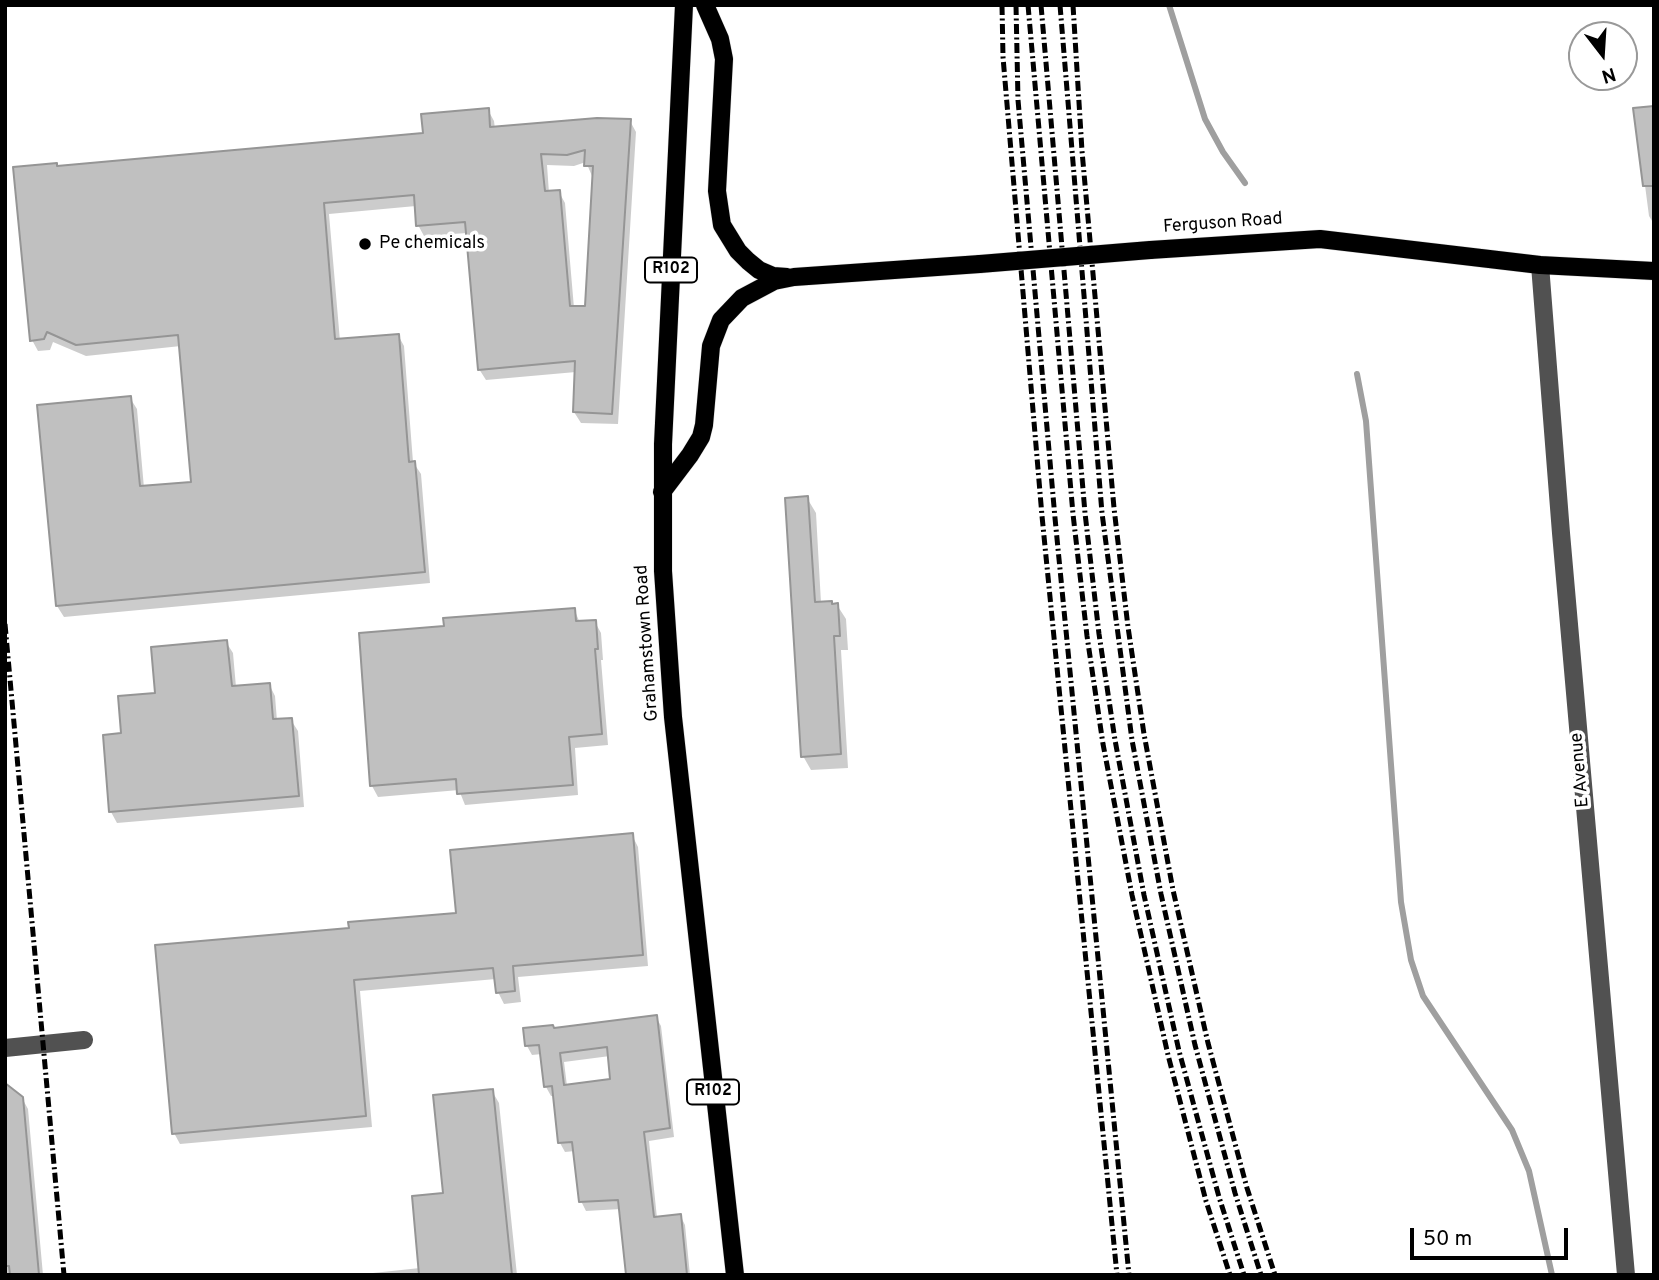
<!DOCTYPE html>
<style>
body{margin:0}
#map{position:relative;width:1659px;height:1280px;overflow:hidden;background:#fff;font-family:Overpass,sans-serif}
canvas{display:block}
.frame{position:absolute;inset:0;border:7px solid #000;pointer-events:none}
.north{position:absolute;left:1568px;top:21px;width:70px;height:70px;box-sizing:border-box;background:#fff;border:2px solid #999;border-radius:50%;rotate:163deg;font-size:19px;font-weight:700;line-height:28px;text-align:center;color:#000}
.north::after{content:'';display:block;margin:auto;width:24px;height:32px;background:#000;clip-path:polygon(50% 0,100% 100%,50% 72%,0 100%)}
.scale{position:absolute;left:1410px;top:1228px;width:158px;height:32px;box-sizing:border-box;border:4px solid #000;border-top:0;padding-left:9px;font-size:21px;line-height:24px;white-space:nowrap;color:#000;-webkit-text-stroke:5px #fff;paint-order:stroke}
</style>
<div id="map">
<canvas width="1659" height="1280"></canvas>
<div class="frame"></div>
<div class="north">N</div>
<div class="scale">50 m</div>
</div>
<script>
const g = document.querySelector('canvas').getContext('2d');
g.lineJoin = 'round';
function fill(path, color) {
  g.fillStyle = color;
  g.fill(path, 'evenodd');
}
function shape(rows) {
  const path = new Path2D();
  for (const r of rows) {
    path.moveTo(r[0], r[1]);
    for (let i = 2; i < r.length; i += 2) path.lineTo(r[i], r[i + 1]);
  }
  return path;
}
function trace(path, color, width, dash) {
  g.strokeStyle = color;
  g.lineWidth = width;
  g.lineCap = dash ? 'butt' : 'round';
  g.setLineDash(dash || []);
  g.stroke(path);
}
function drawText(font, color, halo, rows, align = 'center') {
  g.font = font + ' Overpass,sans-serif';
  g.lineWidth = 7;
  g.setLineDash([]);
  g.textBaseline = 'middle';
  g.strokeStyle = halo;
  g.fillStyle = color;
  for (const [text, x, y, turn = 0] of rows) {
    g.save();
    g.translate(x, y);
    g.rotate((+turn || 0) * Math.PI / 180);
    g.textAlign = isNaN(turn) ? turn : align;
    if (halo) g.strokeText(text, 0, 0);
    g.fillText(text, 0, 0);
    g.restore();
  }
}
const shadow = shape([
 [1654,107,1654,224,1649,216,1635,109],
 [488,110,494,121,495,129,630,121,636,132,618,424,581,423,574,412,576,372,486,380,479,369,467,233,424,236,418,225,416,206,329,214,340,341,398,335,404,346,413,462,421,474,430,583,64,617,57,606,130,398,137,409,144,488,193,483,181,346,86,356,53,342,50,350,38,351,32,340,57,167,425,135],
 [586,162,592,176,594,177,587,308,574,308,565,203,559,192,549,193,547,165,574,166],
 [807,498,816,513,821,603,837,605,846,619,848,650,841,650,848,768,811,770,803,756],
 [574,609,580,623,595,622,601,633,603,660,601,660,608,745,575,748,578,795,465,805,459,790,378,797,372,786,446,628],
 [226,642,233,653,236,687,269,684,275,696,277,721,291,720,298,731,304,807,117,823,111,812,104,737,123,735,157,694],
 [632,835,638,847,648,966,518,977,521,1002,504,1004,498,992,496,979,360,991,372,1127,180,1144,174,1133,351,930,458,915],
 [656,1017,661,1026,674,1137,649,1141,657,1218,680,1215,685,1225,690,1275,628,1275,621,1209,586,1211,581,1201,575,1151,565,1152,560,1143,555,1096,551,1096,546,1087,542,1054,532,1055,527,1046,554,1029],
 [610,1056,612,1080,567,1086,564,1062],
 [5,1086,22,1098,28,1109,43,1275,5,1275],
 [492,1091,499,1103,517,1275,354,1275,420,1268,445,1194]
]);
const stream = shape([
 [1169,5,1205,119,1223,152,1245,183],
 [1357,374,1366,421,1401,902,1411,960,1423,996,1512,1130,1529,1171,1552,1275]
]);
const building = shape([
 [1654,106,1654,186,1643,186,1633,108,1654,106],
 [489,108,490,127,597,118,631,119,612,414,573,412,575,361,478,370,465,222,416,226,414,195,324,203,335,339,399,334,409,462,415,461,425,572,56,606,37,405,131,396,140,486,191,482,178,335,76,345,47,332,44,339,30,341,13,167,57,163,57,166,423,133,421,114,489,108],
 [585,150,584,166,593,166,585,306,570,306,560,190,545,191,541,154,567,155,585,150],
 [808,496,815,602,832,601,832,604,838,603,840,636,834,636,841,754,801,757,785,498,808,496],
 [575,608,576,621,596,620,598,649,595,649,602,734,569,737,573,785,457,794,456,779,370,786,359,633,444,626,443,618,575,608],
 [227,640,232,686,270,683,273,719,292,718,299,796,109,812,103,735,121,733,118,696,155,693,151,647,227,640],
 [633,833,643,955,513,966,515,991,496,993,493,968,354,980,366,1116,172,1134,155,945,349,928,348,922,456,913,450,850,633,833],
 [657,1015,670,1128,644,1132,654,1217,681,1214,687,1275,626,1275,618,1200,579,1202,572,1142,558,1143,552,1086,544,1087,539,1045,525,1046,523,1028,553,1025,554,1028,657,1015],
 [607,1047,610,1079,564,1085,560,1053,607,1047],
 [5,1083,23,1097,39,1275,10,1275,9,1266,5,1266,5,1083],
 [493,1089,512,1275,419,1275,412,1196,443,1193,433,1095,493,1089]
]);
const minor = shape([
 [1540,265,1561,533,1626,1275],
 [5,1048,84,1040]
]);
const major = shape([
 [684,5,663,444,663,571,673,717,735,1275],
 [705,5,720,39,724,59,717,191,722,225,738,251,748,261,759,270,773,276,787,277],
 [1150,250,1320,239,1540,265,1654,271],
 [662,492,690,455,701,437,704,425,711,346,721,320,742,298,774,281,794,277,980,264]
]);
const rail = shape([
 [1002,5,1003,57,1042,516,1117,1275],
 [1016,5,1018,100,1055,518,1129,1275],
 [1028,5,1073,514,1087,636,1103,744,1132,895,1168,1055,1206,1201,1230,1275],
 [1041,5,1085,513,1099,634,1115,740,1144,895,1179,1051,1219,1197,1244,1275],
 [1060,5,1102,513,1132,740,1161,894,1195,1045,1235,1193,1261,1275],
 [1073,5,1082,151,1114,508,1128,627,1144,734,1173,890,1208,1043,1247,1188,1275,1275],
 [5,624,64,1275]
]);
const majorBridge = shape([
 [980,264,1150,250]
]);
const markers = [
 [365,244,7,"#000"]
];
const shields = [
 [671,270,52],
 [713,1092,52]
];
const shieldNames = [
 ["R102",671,270],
 ["R102",713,1092]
];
const streetNames = [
 ["Ferguson Road",1223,224,-4],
 ["Grahamstown Road",648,643,-94],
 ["E Avenue",1581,770,-95]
];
const poiNames = [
 ["Pe chemicals",379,244]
];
fill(shadow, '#0003');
trace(stream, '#9f9f9f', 6);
fill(building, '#c0c0c0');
trace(building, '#959595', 2);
trace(major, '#dbdbdb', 19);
trace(minor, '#515151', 18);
trace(major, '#000', 18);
trace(rail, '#000', 5, [10, 3.5, 2, 3.5]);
trace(majorBridge, '#dbdbdb', 19, []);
trace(majorBridge, '#000', 18);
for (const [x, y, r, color] of markers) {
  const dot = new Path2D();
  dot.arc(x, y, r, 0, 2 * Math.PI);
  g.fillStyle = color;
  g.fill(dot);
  trace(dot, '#fff', 2.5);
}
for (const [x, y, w] of shields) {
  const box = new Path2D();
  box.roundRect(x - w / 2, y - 12.5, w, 25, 5);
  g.fillStyle = '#fff';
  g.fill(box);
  trace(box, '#000', 2);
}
drawText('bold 16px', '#000', null, shieldNames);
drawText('18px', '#000', '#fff', streetNames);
drawText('18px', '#000', '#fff', poiNames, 'left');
</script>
